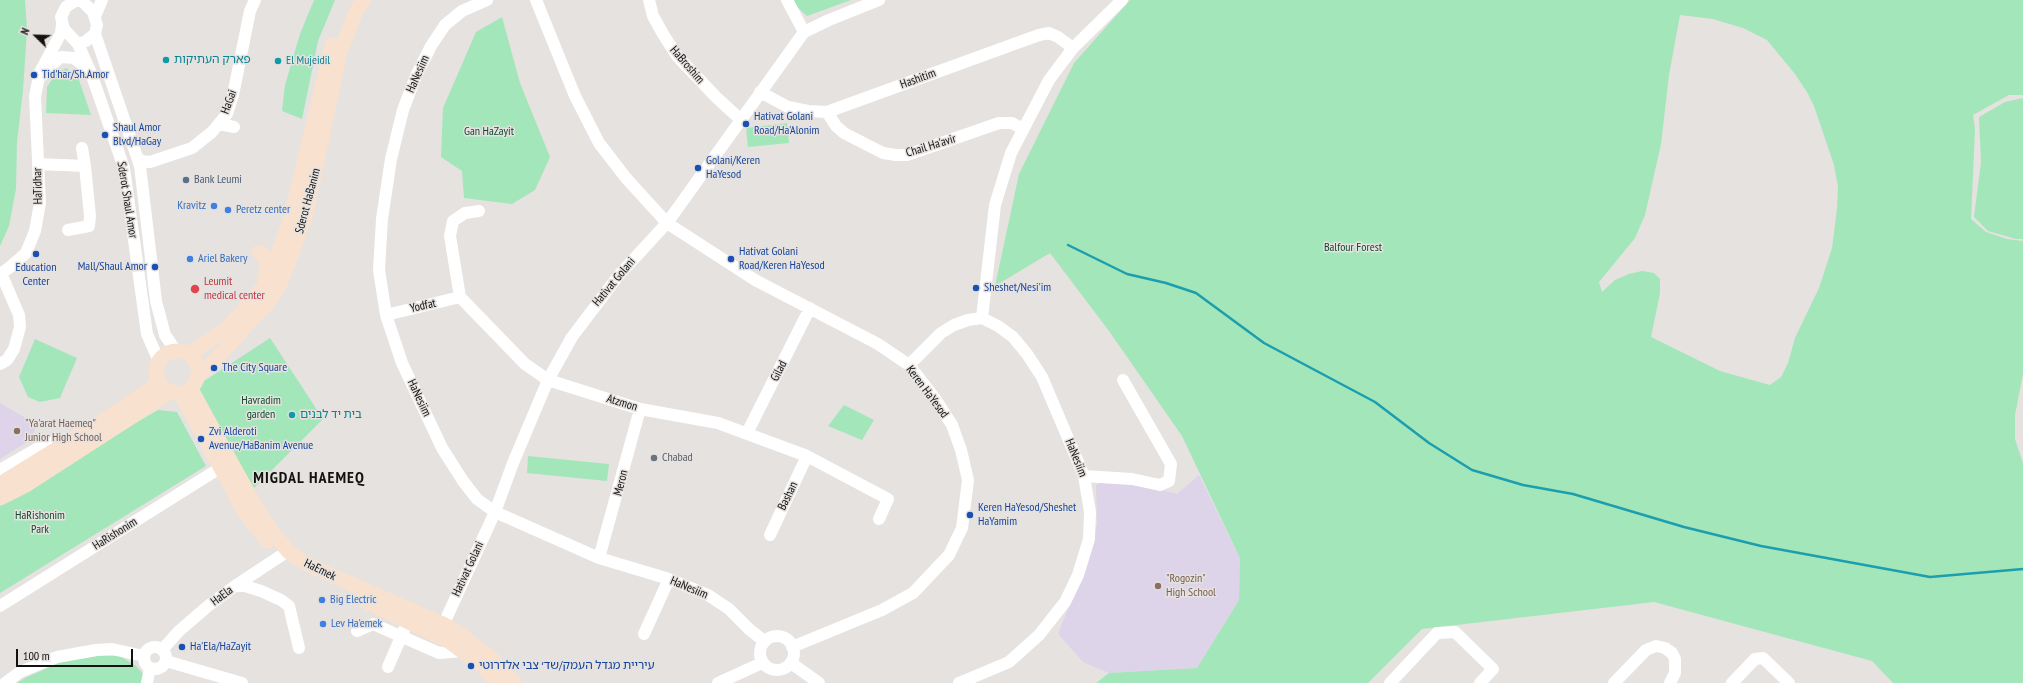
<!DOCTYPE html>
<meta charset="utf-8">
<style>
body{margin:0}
#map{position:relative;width:2023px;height:683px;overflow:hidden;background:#e5e2e0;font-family:"PT Sans Narrow",sans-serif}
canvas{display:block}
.north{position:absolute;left:16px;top:16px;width:40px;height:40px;-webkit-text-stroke:3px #e5e2e0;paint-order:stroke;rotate:293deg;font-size:11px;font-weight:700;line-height:16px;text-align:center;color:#131211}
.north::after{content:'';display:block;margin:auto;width:14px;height:18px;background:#131211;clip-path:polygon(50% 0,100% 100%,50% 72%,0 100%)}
.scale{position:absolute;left:16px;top:649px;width:117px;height:18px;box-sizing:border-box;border:2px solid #131211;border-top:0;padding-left:5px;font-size:12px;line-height:14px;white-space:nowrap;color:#131211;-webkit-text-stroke:3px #e5e2e0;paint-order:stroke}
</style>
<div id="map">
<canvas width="2023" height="683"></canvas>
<div class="north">N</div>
<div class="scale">100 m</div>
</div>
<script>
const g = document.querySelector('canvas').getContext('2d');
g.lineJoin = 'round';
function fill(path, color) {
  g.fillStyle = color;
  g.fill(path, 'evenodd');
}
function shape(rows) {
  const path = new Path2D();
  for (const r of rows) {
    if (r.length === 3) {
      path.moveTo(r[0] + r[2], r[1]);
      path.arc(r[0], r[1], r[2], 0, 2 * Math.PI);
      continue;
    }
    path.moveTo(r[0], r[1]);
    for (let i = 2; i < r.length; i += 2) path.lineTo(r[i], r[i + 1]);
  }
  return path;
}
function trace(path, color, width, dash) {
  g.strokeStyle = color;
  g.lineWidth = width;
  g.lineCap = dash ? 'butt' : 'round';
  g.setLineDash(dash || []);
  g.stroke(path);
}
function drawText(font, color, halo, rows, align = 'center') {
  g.font = font + ' "PT Sans Narrow","Noto Sans Hebrew",sans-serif';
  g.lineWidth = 3;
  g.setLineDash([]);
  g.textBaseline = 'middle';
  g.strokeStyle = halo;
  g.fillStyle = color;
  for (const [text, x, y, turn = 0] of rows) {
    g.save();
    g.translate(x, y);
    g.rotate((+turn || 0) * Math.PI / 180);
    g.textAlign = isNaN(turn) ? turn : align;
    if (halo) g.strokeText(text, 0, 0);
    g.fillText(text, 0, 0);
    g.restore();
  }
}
const education = shape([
 [0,403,36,424,33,438,0,459],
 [1199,475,1240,558,1239,600,1197,668,1109,673,1083,662,1058,634,1083,571,1097,524,1096,485,1113,477,1177,494]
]);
const green = shape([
 [0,0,25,0,27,30,23,90,17,142,16,189,9,226,0,246],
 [314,0,335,0,318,41,302,119,282,111,285,85,300,34],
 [794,0,851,0,807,16,795,5],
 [1130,0,2023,0,2023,95,2009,95,1973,115,1975,129,1971,219,1986,232,2007,239,2023,241,2023,374,2015,415,2015,439,2023,463,2023,683,1893,683,1872,661,1654,602,1422,629,1368,683,1096,683,1109,673,1197,668,1239,600,1240,558,1182,436,1109,331,1050,253,995,286,1019,174,1074,63],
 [1680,15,1713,19,1743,28,1767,40,1795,74,1807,92,1814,106,1834,165,1838,187,1837,209,1832,248,1819,288,1795,338,1788,363,1781,377,1770,385,1720,371,1651,337,1660,293,1660,279,1654,273,1642,271,1629,274,1615,280,1602,292,1599,282,1635,238,1645,215,1661,144,1669,75],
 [502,17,520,83,550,157,535,190,512,204,464,198,462,171,441,157,443,108,476,32],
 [66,68,78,77,91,115,46,113,47,87,55,75],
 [2023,98,2023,239,2016,239,1988,231,1974,217,1981,162,1979,117,2005,102],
 [787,123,789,143,748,147,746,128],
 [270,338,323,419,254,488,195,387],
 [35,339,77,358,60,398,40,402,28,397,19,377],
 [844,405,874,420,862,440,828,426],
 [158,410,177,412,206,466,0,593,0,501],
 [528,456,609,464,607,481,527,473],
 [98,656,120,656,136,666,146,677,144,683,17,683,25,678,61,662]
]);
const stream = shape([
 [1068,245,1127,274,1166,283,1196,293,1264,343,1375,402,1429,443,1472,470,1523,485,1573,494,1684,527,1761,546,1930,577,2023,569]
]);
const minor = shape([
 [76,0,83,2,93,12,97,25,95,34,86,41,78,44,64,29,61,17,66,7,76,0],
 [487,0,462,11,445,25,431,46,416,76,403,110,391,159,382,219,379,270,386,315,402,363,442,448,463,481,477,499,495,512,599,558,669,579,708,595,729,609,749,629,764,641],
 [536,0,575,96,599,143,626,178,667,223,755,280,878,344,909,365,936,400,952,425,961,450,968,480,962,528,949,555,913,593,882,610,792,647],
 [649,0,653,16,663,34,677,56,716,97,741,120],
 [787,0,804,32],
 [95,16,102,0],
 [95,34,140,166,156,301,165,335,176,351],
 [78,44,91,73,124,168,147,334,159,361],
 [43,75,47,68,61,57,74,58,89,70],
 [760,92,788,107,808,111,827,112,1039,35,1049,33,1058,37,1073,48],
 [827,112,836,126,844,133,883,153,896,155,907,155,999,123,1012,123,1023,129],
 [219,124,234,127],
 [82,148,85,166],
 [137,157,141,161,150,162,192,148,212,132,227,114,233,95,250,11,255,0],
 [38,164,85,166,90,216,89,226,68,230],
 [479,211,465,213,453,221,450,236,460,297,525,364,548,380,640,409,718,423,807,456,888,499,879,519],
 [0,274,9,268,26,253,35,231,40,203,35,96,40,72,61,33,62,24],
 [386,315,460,297],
 [982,318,995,205,1011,153,1049,80,1073,48,1122,0],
 [0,364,7,360,14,349,20,327,19,315,1,273],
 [909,365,941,333,954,325,968,320,982,318,998,326,1013,337,1027,354,1042,377,1084,476,1090,512,1089,539,1078,575,1065,602,1039,635,1009,662,959,683],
 [747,433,810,308],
 [0,470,54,439,72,440],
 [1084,476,1132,479,1160,485,1169,481,1171,464,1123,380],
 [770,535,807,456],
 [599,558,640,409],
 [235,586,245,586,261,591,281,600,289,606,299,648],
 [0,606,228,463],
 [357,631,373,624,439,653,463,651],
 [440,632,495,512,513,463,548,380,572,337,619,275,667,223,804,32,829,20,879,0],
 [644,634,669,579],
 [777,653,17],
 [155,658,11],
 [162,650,179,631,208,606,235,586,288,551],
 [166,661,242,683],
 [791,663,819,683],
 [388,667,404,630],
 [5,683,20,672,57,657,96,650,112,649,144,656],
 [147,683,150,668],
 [718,683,762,663],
 [1390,683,1437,633,1455,632,1493,669,1480,683],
 [1614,683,1646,650,1656,646,1665,648,1672,653,1675,659,1675,673,1670,683],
 [1732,683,1755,659,1763,658,1789,683]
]);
const major = shape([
 [259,252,264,255,267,264,265,278],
 [177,372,21],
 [189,354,228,328,267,283,290,221,332,45],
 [199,374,214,361,267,304,280,285,305,218,340,52,355,14,363,0],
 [191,389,254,504,272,532,288,551,301,561,331,575,443,624,456,631,494,661,514,683],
 [181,394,244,511,267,541],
 [0,484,112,415,159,383],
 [0,498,26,485,170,392],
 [363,600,450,642,482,666,498,683]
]);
const markers = [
 [166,60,4,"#0f9aa8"],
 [278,61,4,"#0f9aa8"],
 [34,75,4,"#1a4fb4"],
 [746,124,4,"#1a4fb4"],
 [105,135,4,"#1a4fb4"],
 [698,168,4,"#1a4fb4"],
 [186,180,4,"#5c6f8a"],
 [214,206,4,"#3f7fe0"],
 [228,210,4,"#3f7fe0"],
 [36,254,4,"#1a4fb4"],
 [190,259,4,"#3f7fe0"],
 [731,259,4,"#1a4fb4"],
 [155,267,4,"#1a4fb4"],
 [976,288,4,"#1a4fb4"],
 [195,289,5,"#e0444e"],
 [214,368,4,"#1a4fb4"],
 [292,415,4,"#0f9aa8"],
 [17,431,4,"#8d6e63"],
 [201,439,4,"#1a4fb4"],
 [654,458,4,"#6b7280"],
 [970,515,4,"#1a4fb4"],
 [1158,586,4,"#8d6e63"],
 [322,600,4,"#3f7fe0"],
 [323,624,4,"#3f7fe0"],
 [182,647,4,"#1a4fb4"],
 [471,666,4,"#1a4fb4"]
];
const cultureNames = [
 ["פארק העתיקות",174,60],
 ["El Mujeidil",286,61],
 ["בית יד לבנים",300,415]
];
const streetNames = [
 ["HaBroshim",687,65,49],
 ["HaNesiim",418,74,-66],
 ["Hashitim",918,79,-20],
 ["HaGai",229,102,-70],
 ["Chail Ha'avir",931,146,-17],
 ["HaTidhar",38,186,-91],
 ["Sderot Shaul Amor",127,200,81],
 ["Sderot HaBanim",308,201,-75],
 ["Hativat Golani",614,282,-50],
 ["Yodfat",423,306,-13],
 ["Gilad",779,371,-63],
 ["Keren HaYesod",927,392,53],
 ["HaNesiim",419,398,65],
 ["Atzmon",622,403,17],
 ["HaNesiim",1076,458,68],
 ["Meron",621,483,-75],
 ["Bashan",788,496,-64],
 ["HaRishonim",115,534,-32],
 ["Hativat Golani",468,569,-65],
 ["HaEmek",320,570,26],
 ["HaNesiim",689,588,23],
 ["HaEla",222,596,-37]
];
const transitNames = [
 ["Tid'har/Sh.Amor",42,75],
 ["Hativat Golani",754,117],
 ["Road/Ha'Alonim",754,131],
 ["Shaul Amor",113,128],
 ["Blvd/HaGay",113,142],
 ["Golani/Keren",706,161],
 ["HaYesod",706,175],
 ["Hativat Golani",739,252],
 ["Road/Keren HaYesod",739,266],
 ["Mall/Shaul Amor",147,267,"right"],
 ["Education",36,268,"center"],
 ["Center",36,282,"center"],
 ["Sheshet/Nesi'im",984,288],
 ["The City Square",222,368],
 ["Zvi Alderoti",209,432],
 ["Avenue/HaBanim Avenue",209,446],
 ["Keren HaYesod/Sheshet",978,508],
 ["HaYamim",978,522],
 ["Ha'Ela/HaZayit",190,647],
 ["עיריית מגדל העמק/שד׳ צבי אלדרוטי",479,666]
];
const parkNames = [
 ["Gan HaZayit",489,132],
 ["Balfour Forest",1353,248],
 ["Havradim",261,401],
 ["garden",261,415],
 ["HaRishonim",40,516],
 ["Park",40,530]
];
const serviceNames = [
 ["Bank Leumi",194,180]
];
const shopNames = [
 ["Kravitz",206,206,"right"],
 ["Peretz center",236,210],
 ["Ariel Bakery",198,259],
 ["Big Electric",330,600],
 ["Lev Ha'emek",331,624]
];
const healthNames = [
 ["Leumit",204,282],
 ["medical center",204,296]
];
const educationNames = [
 ["\"Ya'arat Haemeq\"",25,424],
 ["Junior High School",25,438],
 ["\"Rogozin\"",1166,579],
 ["High School",1166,593]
];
const worshipNames = [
 ["Chabad",662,458]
];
const districtNames = [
 ["MIGDAL HAEMEQ",309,478]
];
fill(education, '#ddd4e9');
fill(green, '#a3e6ba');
trace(stream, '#1c9eae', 2.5);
trace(minor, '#fff', 12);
trace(major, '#f8e2cf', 15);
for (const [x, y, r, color] of markers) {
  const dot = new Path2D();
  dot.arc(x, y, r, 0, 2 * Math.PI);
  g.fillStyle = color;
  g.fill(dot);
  trace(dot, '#e5e2e0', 1.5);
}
drawText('12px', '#0d838f', '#e5e2e0', cultureNames, 'left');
drawText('12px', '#131211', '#e5e2e0', streetNames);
drawText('12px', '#164399', '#e5e2e0', transitNames, 'left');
drawText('12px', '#0d4a2b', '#e5e2e0', parkNames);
drawText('12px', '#4e5e75', '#e5e2e0', serviceNames, 'left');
drawText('12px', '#366cbe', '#e5e2e0', shopNames, 'left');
drawText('12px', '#be3a42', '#e5e2e0', healthNames, 'left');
drawText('12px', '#785e54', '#e5e2e0', educationNames, 'left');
drawText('12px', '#5b616d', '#e5e2e0', worshipNames, 'left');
g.letterSpacing = '1px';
drawText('bold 16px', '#131211', '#e5e2e0', districtNames);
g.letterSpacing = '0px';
</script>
